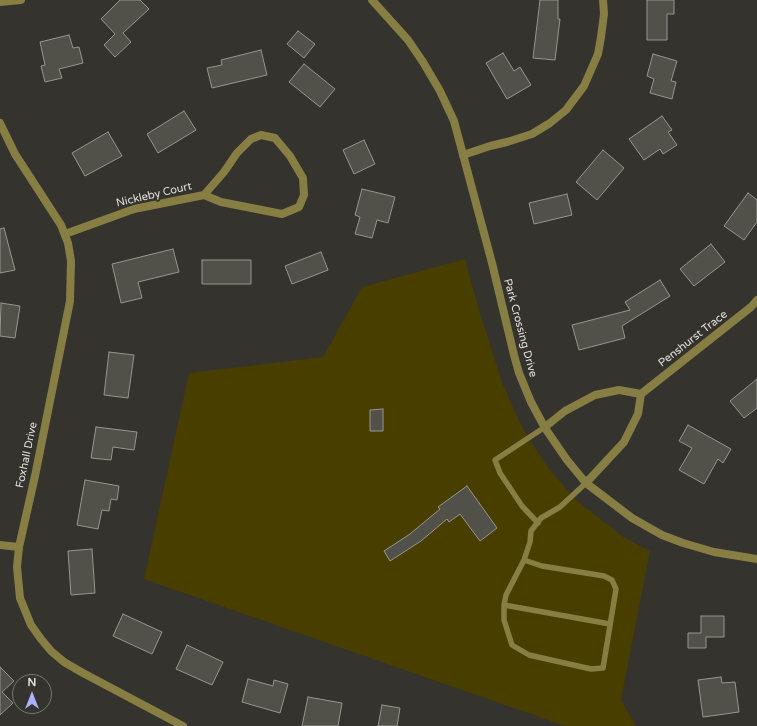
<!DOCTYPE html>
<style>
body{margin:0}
#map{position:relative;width:757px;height:726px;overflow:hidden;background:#34332d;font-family:"Varela Round",sans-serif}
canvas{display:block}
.north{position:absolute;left:12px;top:674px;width:40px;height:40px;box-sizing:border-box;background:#34332d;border:1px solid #797873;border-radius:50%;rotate:0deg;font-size:11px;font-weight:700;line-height:16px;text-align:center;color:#e0dfdb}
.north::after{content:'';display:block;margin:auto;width:14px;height:18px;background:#aab0fc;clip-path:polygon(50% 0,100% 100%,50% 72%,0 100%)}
</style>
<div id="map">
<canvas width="757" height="726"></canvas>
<div class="north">N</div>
</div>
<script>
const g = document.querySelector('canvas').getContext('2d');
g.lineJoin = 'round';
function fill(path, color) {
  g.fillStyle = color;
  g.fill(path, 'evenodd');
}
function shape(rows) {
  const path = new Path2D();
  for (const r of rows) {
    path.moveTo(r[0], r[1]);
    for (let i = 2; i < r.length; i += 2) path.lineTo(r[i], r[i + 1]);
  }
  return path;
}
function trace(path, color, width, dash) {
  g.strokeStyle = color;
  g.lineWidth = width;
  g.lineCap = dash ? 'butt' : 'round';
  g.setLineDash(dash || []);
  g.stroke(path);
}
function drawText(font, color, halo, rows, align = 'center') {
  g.font = font + ' "Varela Round",sans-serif';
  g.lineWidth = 4;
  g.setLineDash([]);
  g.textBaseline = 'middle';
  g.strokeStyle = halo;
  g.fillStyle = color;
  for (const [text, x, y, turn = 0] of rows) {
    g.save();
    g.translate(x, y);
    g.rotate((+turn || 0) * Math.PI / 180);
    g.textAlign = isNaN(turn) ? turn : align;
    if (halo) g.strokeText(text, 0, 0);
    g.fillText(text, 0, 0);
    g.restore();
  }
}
const green = shape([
 [465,259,480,313,502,382,519,421,529,439,550,470,575,499,622,536,650,551,621,700,636,726,565,726,144,579,189,373,323,357,362,287]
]);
const building = shape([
 [120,0,140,0,149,9,123,33,131,42,115,57,104,45,115,34,101,19,120,0],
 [540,0,558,0,558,19,560,19,555,60,533,58,540,0],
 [647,0,674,0,674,14,667,14,667,40,647,40,647,0],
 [298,31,315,44,304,58,287,44,298,31],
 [69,35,73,48,79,47,83,63,59,69,62,78,45,82,41,66,45,65,40,42,69,35],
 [261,50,267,75,212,88,207,68,222,65,221,60,261,50],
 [503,53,514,71,520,67,531,85,507,99,486,63,503,53],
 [653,54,677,61,671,81,676,82,672,99,650,93,654,79,647,76,653,54],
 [304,64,335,89,320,107,289,82,304,64],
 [184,111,196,130,158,153,147,134,184,111],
 [662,116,672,130,668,132,677,145,663,154,660,149,644,160,629,139,662,116],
 [108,132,122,156,85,176,72,153,108,132],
 [364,140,375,164,354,174,343,150,364,140],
 [603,150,624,168,597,200,576,182,603,150],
 [362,189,395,197,388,223,377,220,372,238,355,234,360,217,355,215,362,189],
 [748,193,757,200,757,222,744,240,724,226,748,193],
 [567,194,572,215,534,224,529,203,567,194],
 [4,228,15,270,0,273,0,229,4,228],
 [711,244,725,262,694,286,680,269,711,244],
 [173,249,179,272,138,282,142,298,121,303,112,264,173,249],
 [321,252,328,270,292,284,285,266,321,252],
 [202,260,251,260,251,284,202,284,202,260],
 [660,280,670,296,622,326,625,338,579,350,572,325,630,310,625,302,660,280],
 [1,303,20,306,15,338,0,336,1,303],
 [109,352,134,355,128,398,104,395,109,352],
 [757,379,757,408,744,418,730,401,757,379],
 [383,409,383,431,370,431,370,410,383,409],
 [688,425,731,449,723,463,718,459,704,484,679,470,692,448,679,441,688,425],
 [96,427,137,432,134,450,113,447,111,460,91,458,96,427],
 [85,480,119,486,117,500,111,499,109,511,102,510,98,529,77,525,85,480],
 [467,486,497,528,480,541,460,514,449,522,447,519,421,541,390,561,384,551,410,534,440,509,438,507,467,486],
 [92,549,95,593,71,595,68,551,92,549],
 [123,614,162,632,152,654,113,636,123,614],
 [701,616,724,616,724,637,706,637,706,648,688,648,688,633,701,633,701,616],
 [187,645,223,662,212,685,176,669,187,645],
 [0,667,14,681,2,692,13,703,0,715,0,667],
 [721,677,722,683,735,682,739,712,703,717,698,680,721,677],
 [248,679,273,686,274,680,288,684,280,713,242,702,248,679],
 [308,697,342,703,338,726,302,726,308,697],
 [382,705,400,708,397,726,378,726,382,705]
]);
const service = shape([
 [538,523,522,506,500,473,495,460,545,427],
 [524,560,506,595,504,605,610,624],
 [504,605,504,620,512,645,529,655,591,669,603,668,616,589,612,580,604,576,542,566,524,560,530,542,531,531,541,518,560,507,586,483]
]);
const minor = shape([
 [0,2,21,0],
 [0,123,15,154,61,225,68,243,71,261,70,301,35,476,19,547,17,567,20,598,31,625,41,639,51,651,64,662,83,673,183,726],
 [463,155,490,146,507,142,532,134,550,123,566,110,584,86,598,54,601,37,604,14,603,0],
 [65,234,134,209,204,195,221,202,282,214,299,207,304,195,303,178,290,156,275,138,261,135,251,139,237,153,224,172,204,195],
 [545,427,565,411,595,395,619,390,641,394],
 [586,483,624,442,638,414,641,394,751,307,757,300],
 [0,545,19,547]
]);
const tertiary = shape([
 [372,0,408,40,423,62,440,91,454,121,492,263,514,355,519,373,531,402,545,428,567,460,586,483,632,518,662,535,683,543,714,552,757,559]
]);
const streetNames = [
 ["Nickleby Court",154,195,-13],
 ["Park Crossing Drive",520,328,75],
 ["Penshurst Trace",693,339,-38],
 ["Foxhall Drive",27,455,-78]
];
fill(green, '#473e00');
fill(building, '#515049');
trace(building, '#97968f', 1);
trace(service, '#877e44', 5.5);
trace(minor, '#877e44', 8);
trace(tertiary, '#877e44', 8);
drawText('11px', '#e0dfdb', '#34332d', streetNames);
</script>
